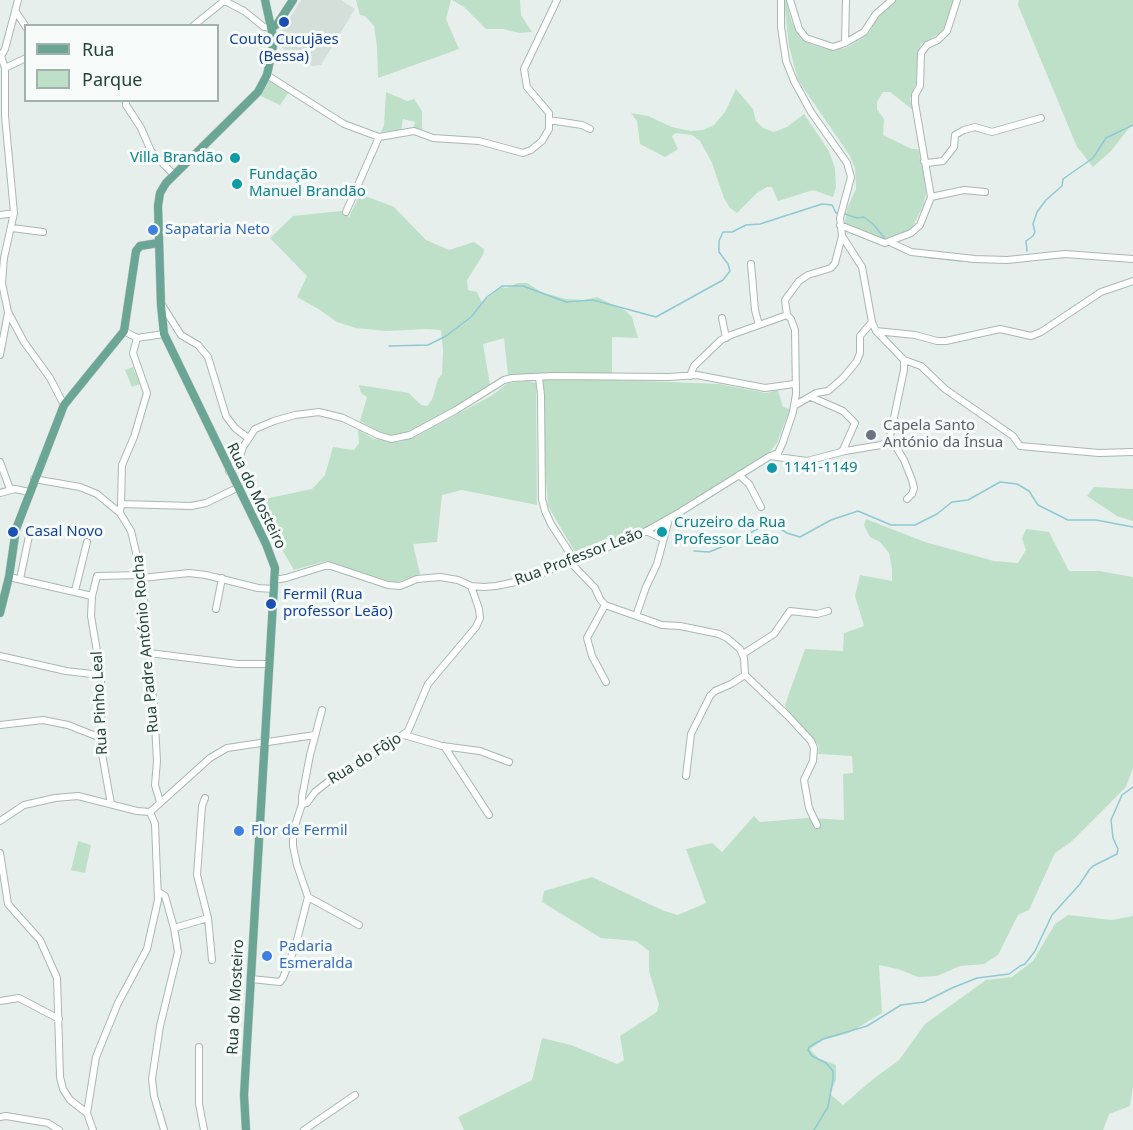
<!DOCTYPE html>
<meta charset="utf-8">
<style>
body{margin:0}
#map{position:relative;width:1133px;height:1130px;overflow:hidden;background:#e6efeb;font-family:"Noto Sans",sans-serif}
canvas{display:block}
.legend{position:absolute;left:24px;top:24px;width:195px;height:78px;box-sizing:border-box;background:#f7fbf9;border:2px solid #a3b1ad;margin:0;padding:8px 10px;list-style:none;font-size:18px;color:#24423a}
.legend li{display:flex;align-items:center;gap:12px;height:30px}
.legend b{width:30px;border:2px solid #a3b1ad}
</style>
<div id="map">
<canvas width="1133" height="1130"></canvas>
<ul class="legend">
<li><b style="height:8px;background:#6aa596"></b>Rua</li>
<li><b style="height:16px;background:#bfe0c8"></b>Parque</li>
</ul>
</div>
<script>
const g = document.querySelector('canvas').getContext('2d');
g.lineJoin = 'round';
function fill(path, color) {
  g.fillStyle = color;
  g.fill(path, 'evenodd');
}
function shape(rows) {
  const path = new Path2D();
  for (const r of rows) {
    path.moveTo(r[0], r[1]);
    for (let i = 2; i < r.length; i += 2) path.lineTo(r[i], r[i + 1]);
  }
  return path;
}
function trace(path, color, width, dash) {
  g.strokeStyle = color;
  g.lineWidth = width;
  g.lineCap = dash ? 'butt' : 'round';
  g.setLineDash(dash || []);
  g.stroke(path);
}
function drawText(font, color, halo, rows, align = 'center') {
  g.font = font + ' "Noto Sans",sans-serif';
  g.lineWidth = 6;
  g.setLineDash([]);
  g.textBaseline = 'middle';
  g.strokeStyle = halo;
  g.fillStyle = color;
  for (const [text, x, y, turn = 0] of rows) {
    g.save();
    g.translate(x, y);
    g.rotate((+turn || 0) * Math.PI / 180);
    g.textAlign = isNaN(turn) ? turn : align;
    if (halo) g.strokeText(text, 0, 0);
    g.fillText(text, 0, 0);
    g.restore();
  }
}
const built = shape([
 [301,0,341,0,355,9,321,65,312,66,278,45,282,31]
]);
const green = shape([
 [356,0,451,0,446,19,459,49,378,78,377,46,374,26,365,16,360,15],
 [452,0,520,0,521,15,532,32,519,33,503,29,486,29,464,7],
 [784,0,786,0,792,22,801,39,813,45,827,49,837,49,846,48,864,37,870,31,878,16,896,0,954,0,947,24,940,33,921,44,918,52,916,83,910,99,913,110,890,92,883,92,877,102,877,109,884,119,883,135,912,149,918,149,922,165,926,193,923,206,912,228,901,235,882,239,845,223,847,209,856,189,855,168,850,156,798,80,789,46],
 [1019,0,1133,0,1133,126,1129,128,1111,151,1093,167,1077,147,1018,5],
 [270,79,289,92,280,105,261,96],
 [736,89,753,109,756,121,763,128,774,132,787,127,804,114,829,151,835,168,836,187,833,197,813,190,778,201,772,187,767,187,757,193,737,213,730,208,724,198,712,163,700,141,692,135,676,133,672,136,678,149,665,157,640,144,637,121,631,113,648,116,672,127,690,131,703,130,714,125,725,112],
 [386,92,407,101,414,99,422,111,422,131,413,129,415,122,403,119,401,130,381,132,384,125],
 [360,194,394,207,426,240,449,250,474,242,484,249,483,255,467,280,468,290,477,292,482,303,500,287,506,288,518,283,527,283,543,293,566,299,584,300,597,297,626,311,632,317,638,338,612,337,612,373,508,376,504,338,483,344,490,385,476,395,415,430,393,436,376,430,360,421,367,397,361,393,359,385,409,393,421,405,427,406,432,400,438,379,442,374,443,350,441,330,426,329,386,331,356,328,337,322,320,310,297,297,307,276,270,238,293,216,341,211,349,217],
 [133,367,140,384,132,387,125,370],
 [543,379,594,379,719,384,766,393,778,390,783,407,790,409,777,443,767,455,756,460,732,479,677,514,613,545,611,538,608,538,575,552,548,506,544,451],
 [527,381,536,383,537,505,462,490,442,495,437,542,413,544,420,574,395,583,326,561,294,570,274,536,260,500,312,489,325,475,333,447,354,450,359,443,358,429,372,438,388,442,399,442,415,437,491,396,508,383],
 [1094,487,1133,489,1133,521,1117,516,1087,496],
 [866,519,925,542,994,561,1018,563,1026,550,1022,539,1026,529,1049,532,1069,571,1099,571,1133,577,1133,768,1126,787,1071,842,1055,853,1029,910,1018,915,998,955,984,964,960,966,937,976,918,977,898,969,879,965,882,1013,849,1033,823,1040,810,1049,818,1058,836,1065,836,1080,830,1094,843,1105,872,1080,899,1060,925,1024,986,980,1012,977,1033,961,1055,924,1068,915,1112,920,1133,916,1133,1087,1130,1106,1109,1114,1103,1130,464,1130,458,1117,532,1080,542,1038,571,1045,617,1064,624,1060,620,1036,657,1012,659,1004,649,971,649,951,636,941,601,938,542,902,544,891,592,877,664,911,678,915,706,903,686,849,712,843,722,852,754,816,760,822,807,818,844,820,843,774,853,773,852,756,818,754,819,746,789,713,785,705,805,649,843,651,844,633,864,626,855,596,860,575,892,581,892,569,889,553,880,542,870,537,864,525],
 [78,841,91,845,85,873,71,870]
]);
const stream = shape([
 [845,214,857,218,864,217,873,224,886,240],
 [891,246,906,253],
 [1027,251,1026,241,1033,236,1035,232,1033,224,1037,212,1046,200,1062,186,1063,179,1093,158,1106,138,1133,125],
 [925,257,962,261],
 [389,346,428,345,446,336,471,317,487,297,502,286,523,286,566,302,593,300,656,317,723,280,730,271,728,264,719,252,719,241,723,232,732,232,746,225,760,224,822,204,832,205,836,213,840,213],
 [694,551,709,552,739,540,755,530,772,524,787,533,800,537,831,520,858,511,891,525,915,525,937,514,952,502,968,500,1000,482,1017,484,1029,491,1038,505,1068,520,1096,520,1133,527],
 [814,1130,828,1107,833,1079,833,1071,826,1063,812,1056,808,1050,809,1047,823,1039,867,1026,901,1005,924,1002,952,988,977,978,1009,974,1020,966,1025,964,1035,951,1052,915,1080,884,1089,870,1093,866,1117,854,1118,849,1113,838,1111,820,1122,795,1133,787]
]);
const minor = shape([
 [18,0,5,49,1,56,5,68,5,116,14,213,4,258,2,283,8,312,24,342,50,378,64,405],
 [223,0,244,11,264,27,272,28],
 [790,0,799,29,806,38,833,47,845,43,864,32,876,14,892,0],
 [16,12,26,27],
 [193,26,224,1],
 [845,43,846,0],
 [5,68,26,58],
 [267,75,344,124,379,137,414,131,433,138,479,141,523,153,531,150,542,141,549,129,549,120,582,125,590,129],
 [126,100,126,105,141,128,151,151,173,174],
 [549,120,549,113,527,87,524,69,557,0],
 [924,161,927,163,943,161,954,147,955,135,964,130,975,127,992,132,1041,118],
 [931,197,964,190,985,192],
 [346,212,379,137],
 [0,215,14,213],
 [840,225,885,243,911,233,920,225,931,197,915,103,915,95,920,86,921,53,927,45,938,40,947,31,957,0],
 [12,228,43,232],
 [890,242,911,252,975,259,1007,260,1065,254,1133,259],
 [751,264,755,310,759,325],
 [162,305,181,335,198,345,208,357,226,416,235,428,248,438],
 [722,318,726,338],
 [124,331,137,338,164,334],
 [876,331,915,335,937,341,946,341,1000,329,1031,336,1041,332,1101,292,1133,281],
 [0,355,8,313],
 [904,360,921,366,945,389,1013,436,1020,446,1099,453,1133,452],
 [690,376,694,366,721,340,731,335,787,315],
 [539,377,541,395,542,499,545,511,551,524,573,558,571,563,595,588,600,599,605,605,662,625,680,626,719,634,727,638,740,649,744,658,745,675,788,716,811,741,814,748,813,761,804,780,809,808,817,825],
 [811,397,843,411,855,423,843,450,840,452],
 [794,406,816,393,828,391,843,378,857,361,860,353,860,336,872,322],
 [889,441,893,442,904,460,912,480,914,488,912,494,907,499],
 [771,456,778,453,783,442,793,412,796,394,795,330,791,319,787,315,785,300,799,281,808,275,831,268,835,263,842,236],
 [0,462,10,489],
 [229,471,238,463,243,447,255,429,274,421,295,415,319,412,343,418,378,435,391,439,410,435,456,410,504,380,512,378,552,376,669,377,697,375,765,388,794,384],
 [739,475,749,484,761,507],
 [34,479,80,487,97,494,120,513,131,531,142,578,149,663,154,706,157,761,155,785,160,802],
 [0,493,15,489,29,492],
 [121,504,191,506,206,503,237,488],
 [120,513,121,504,122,465,134,437,147,393,133,353,137,338],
 [646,531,663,539],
 [9,577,92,596],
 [142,578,189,573,206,575,258,588,274,589],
 [20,579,29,536],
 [274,580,286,578,328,565,388,585,400,586,417,579,440,577,458,580,471,586,484,587,496,586,525,580,641,534,680,512,770,456,807,461,845,451,881,445,889,441,904,370,904,360,876,331,872,322,862,267,842,236,840,218,851,177,847,163,811,112,794,81,786,61,781,27,781,0],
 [75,591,87,542],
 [605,605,587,638,592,656,606,682],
 [216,609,222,578],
 [636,616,646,587,657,564,669,519],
 [149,653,238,664,269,664],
 [743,654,774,634,790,611,817,614,828,611],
 [0,656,66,671,101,675],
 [0,725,43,720,68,725,101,738],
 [404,735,442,746,480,751,509,762],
 [444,746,489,815],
 [686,776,691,734,710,696,715,691,731,684,745,675],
 [205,798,202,806,197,875,208,918,212,960],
 [111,804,102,754,101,675,91,616,92,596,97,576,142,575],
 [302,804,302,797,310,755,322,710],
 [150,812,210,758,227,748,315,735],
 [0,821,24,805,55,798,78,796,137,811,150,812],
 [0,853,8,904,40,940,57,978,60,1077,63,1089,70,1100,87,1113],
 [159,892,165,896,174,928,178,952,160,1026,152,1079,154,1096,164,1130],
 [308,897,359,925],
 [174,928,208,918],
 [251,979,280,982,283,978,296,944,308,897,297,865,293,846,293,832,302,804,307,803,315,792,329,781,360,764,408,731,428,684,476,627,480,618,479,609,471,586],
 [0,1001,19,998,59,1019],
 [199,1047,199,1104,204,1130],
 [0,1117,6,1116,48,1123,59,1130],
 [93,1130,87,1113,96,1057,118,1003,147,949,158,900,155,824,150,812],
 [304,1130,355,1095]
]);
const major = shape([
 [272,28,278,23,293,0],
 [0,613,9,577,16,529,64,405,124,331,136,251,140,246,158,243],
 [246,1130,244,1095,275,568,266,544,164,334,161,305,158,206,160,193,166,183,258,92,267,75,274,41,265,0]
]);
const markers = [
 [284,22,6,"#1a4fb4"],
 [235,158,6,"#0f9aa8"],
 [237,184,6,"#0f9aa8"],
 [153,230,6,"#3f7fe0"],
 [871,435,6,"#6b7280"],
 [772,468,6,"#0f9aa8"],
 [13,532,6,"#1a4fb4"],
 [662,532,6,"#0f9aa8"],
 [271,604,6,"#1a4fb4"],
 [239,831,6,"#3f7fe0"],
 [267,956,6,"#3f7fe0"]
];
const transitNames = [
 ["Couto Cucujães",284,40,"center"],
 ["(Bessa)",284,57,"center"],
 ["Casal Novo",25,532],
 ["Fermil (Rua",283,595],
 ["professor Leão)",283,612]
];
const cultureNames = [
 ["Villa Brandão",223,158,"right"],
 ["Fundação",249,175],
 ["Manuel Brandão",249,192],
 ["1141-1149",784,468],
 ["Cruzeiro da Rua",674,523],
 ["Professor Leão",674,540]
];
const shopNames = [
 ["Sapataria Neto",165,230],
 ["Flor de Fermil",251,831],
 ["Padaria",279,947],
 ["Esmeralda",279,964]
];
const worshipNames = [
 ["Capela Santo",883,426],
 ["António da Ínsua",883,443]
];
const streetNames = [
 ["Rua do Mosteiro",256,496,64],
 ["Rua Professor Leão",579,557,-21],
 ["Rua Padre António Rocha",146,644,-95],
 ["Rua Pinho Leal",100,703,-93],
 ["Rua do Fôjo",365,759,-32],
 ["Rua do Mosteiro",236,997,-87]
];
fill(built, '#d4dfda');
fill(green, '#bfe0c8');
trace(stream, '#8ec9d4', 1.5);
trace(minor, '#a8b8b2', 8);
trace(major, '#c2cac8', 9);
trace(minor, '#fff', 6);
trace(major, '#6aa596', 8);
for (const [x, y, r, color] of markers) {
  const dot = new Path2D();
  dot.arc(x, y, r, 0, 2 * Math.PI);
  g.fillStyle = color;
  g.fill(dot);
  trace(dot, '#f7fbf9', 2);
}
drawText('15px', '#164399', '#f7fbf9', transitNames, 'left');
drawText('15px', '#0d838f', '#f7fbf9', cultureNames, 'left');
drawText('15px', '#366cbe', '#f7fbf9', shopNames, 'left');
drawText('15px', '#5b616d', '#f7fbf9', worshipNames, 'left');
drawText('15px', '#24423a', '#f7fbf9', streetNames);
</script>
